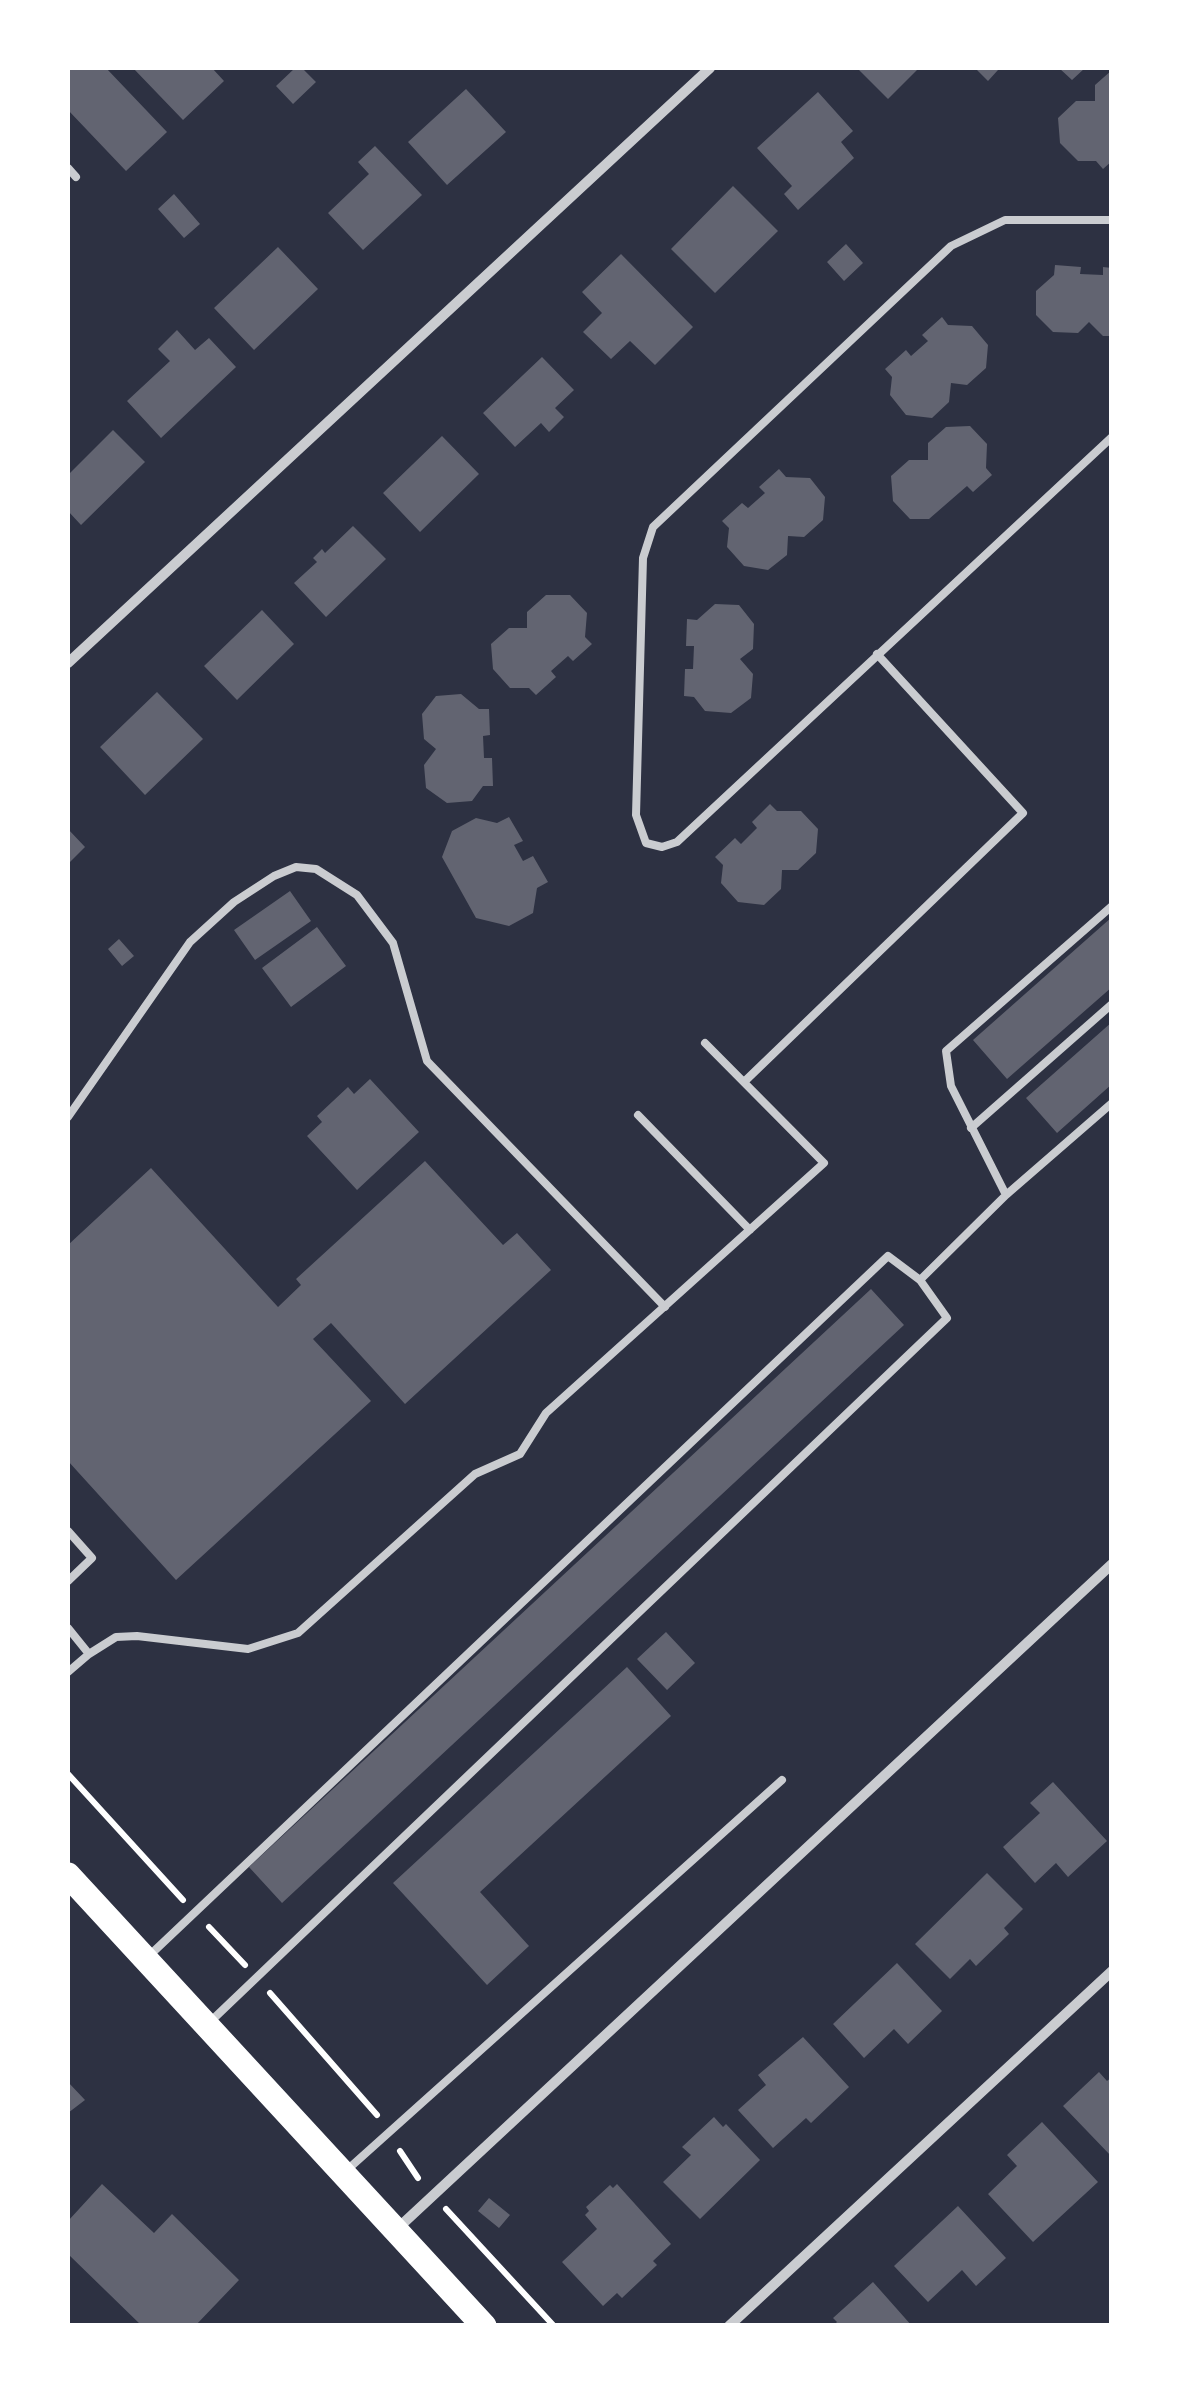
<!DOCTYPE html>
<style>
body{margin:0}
#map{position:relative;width:1179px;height:2393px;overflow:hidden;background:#2d3142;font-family:"Fira Sans Condensed",sans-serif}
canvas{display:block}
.frame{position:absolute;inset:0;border:70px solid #fff;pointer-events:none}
</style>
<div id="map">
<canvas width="1179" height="2393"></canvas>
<div class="frame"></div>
</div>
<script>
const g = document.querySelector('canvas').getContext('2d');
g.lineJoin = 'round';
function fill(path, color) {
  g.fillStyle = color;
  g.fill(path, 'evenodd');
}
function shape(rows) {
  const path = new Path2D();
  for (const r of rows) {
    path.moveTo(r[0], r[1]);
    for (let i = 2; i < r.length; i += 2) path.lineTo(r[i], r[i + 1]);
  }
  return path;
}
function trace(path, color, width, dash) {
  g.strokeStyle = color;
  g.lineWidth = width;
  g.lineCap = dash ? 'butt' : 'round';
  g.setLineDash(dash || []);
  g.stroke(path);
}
const building = shape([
 [68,68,106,68,167,132,126,171,68,110],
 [133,68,212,68,224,81,183,120],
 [295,68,302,68,316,82,293,104,276,86],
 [857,68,919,68,888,99],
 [975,68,995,68,998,70,988,81],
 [1059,68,1085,68,1072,80],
 [1112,70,1112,161,1103,169,1096,161,1078,161,1060,143,1058,118,1076,101,1095,101,1095,85],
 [466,89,506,132,447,185,408,142],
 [818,92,853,131,841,142,854,158,798,210,784,194,792,186,757,148],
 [375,146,422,195,363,250,328,213,369,174,358,162],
 [733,186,778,231,715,293,671,249],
 [174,194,200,224,184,238,158,209],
 [846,244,863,263,844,281,827,262],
 [278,247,318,289,254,350,214,308],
 [621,254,693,327,655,365,630,341,611,359,583,332,602,313,582,292],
 [1055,265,1081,267,1080,274,1103,275,1103,267,1112,268,1112,336,1103,336,1089,322,1078,333,1053,332,1036,315,1036,291,1054,275],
 [942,317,948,325,972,326,988,345,986,368,967,385,951,383,949,402,932,418,906,415,890,395,892,377,885,369,906,350,911,356,928,341,922,335],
 [177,330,195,350,209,338,236,367,161,438,127,401,170,361,158,349],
 [542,357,574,390,555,408,564,417,549,432,541,423,515,447,483,413],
 [970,426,987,444,986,468,992,475,973,492,967,486,929,519,910,519,893,501,891,476,909,460,928,460,928,443,946,427],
 [113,430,145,462,81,525,68,511,68,475],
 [442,436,479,474,420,532,383,493],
 [779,469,786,477,810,478,825,497,823,520,804,537,788,536,787,555,768,570,744,566,727,547,729,528,722,521,742,503,748,508,765,493,759,487],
 [353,526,386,559,326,617,294,583,317,562,313,558,322,549,325,553],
 [546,595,570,595,587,613,585,637,592,644,573,661,568,656,551,671,556,677,536,695,529,688,510,688,493,669,491,644,509,628,527,628,527,612],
 [715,604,739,605,754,624,753,649,740,659,753,674,751,698,731,713,705,711,694,697,684,696,685,669,693,669,694,646,686,646,687,619,697,620],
 [262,610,294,644,237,700,204,666],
 [157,692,203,739,145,795,100,747],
 [461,694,479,709,489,709,490,735,483,736,484,758,492,758,493,786,483,786,472,801,447,803,426,788,424,765,436,749,424,739,422,714,436,696],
 [770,804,777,811,801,811,818,829,816,853,798,870,782,870,781,889,764,905,738,902,721,883,723,865,715,857,735,838,741,844,757,828,752,822],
 [509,817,523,841,514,845,523,861,533,856,548,882,537,888,533,913,509,926,476,918,442,857,452,831,476,818,497,823],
 [68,829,85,847,68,864],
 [290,891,311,921,255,960,234,930],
 [1112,917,1112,987,1007,1079,973,1040],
 [317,927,346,966,291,1007,262,968],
 [119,939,134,956,122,966,108,949],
 [1112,1022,1112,1084,1057,1133,1026,1098],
 [370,1079,419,1132,357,1190,307,1136,322,1122,317,1116,348,1087,354,1094],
 [425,1161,503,1245,517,1233,551,1270,405,1404,331,1323,313,1339,371,1401,176,1580,68,1461,68,1245,151,1168,278,1307,301,1285,296,1279],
 [871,1289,904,1325,282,1903,249,1867],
 [666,1632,695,1663,667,1690,637,1659],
 [627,1667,671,1716,480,1892,529,1946,487,1985,393,1883],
 [1053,1782,1107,1841,1068,1877,1056,1863,1035,1883,1003,1847,1040,1813,1030,1803],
 [987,1873,1023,1909,1004,1928,1009,1934,976,1966,970,1959,950,1979,915,1944],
 [897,1963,942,2011,908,2044,894,2029,864,2058,833,2024],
 [803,2037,849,2087,811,2123,806,2118,773,2148,738,2110,766,2085,758,2075],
 [1099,2072,1107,2081,1112,2077,1112,2157,1063,2106],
 [68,2082,85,2100,68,2113],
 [714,2117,723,2127,726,2124,760,2160,700,2219,663,2182,691,2155,682,2147],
 [1042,2122,1098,2182,1033,2242,988,2194,1017,2166,1007,2155],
 [102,2184,154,2233,172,2214,239,2280,195,2326,142,2326,68,2254,68,2221],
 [617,2184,671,2244,653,2261,657,2265,622,2298,617,2293,603,2306,562,2262,597,2229,585,2215,589,2211,586,2207,610,2185,613,2188],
 [489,2198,510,2215,499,2228,478,2211],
 [958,2206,1006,2258,976,2286,962,2270,928,2302,894,2266],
 [873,2282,912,2326,833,2326,837,2322,833,2318]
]);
const path = shape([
 [68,1774,183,1900],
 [209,1927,245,1965],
 [270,1993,377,2115],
 [400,2151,418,2178],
 [446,2209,554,2326]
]);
const service = shape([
 [68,168,76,177],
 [1112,220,1005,220,951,246,653,527,643,558,636,815,646,843,662,847,677,842,1112,437],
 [744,1082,1023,813,877,654],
 [638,1115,750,1230],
 [68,1117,190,942,234,902,274,876,296,867,316,869,357,895,393,943,427,1061,665,1307],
 [971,1128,1112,1004],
 [1006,1195,951,1086,946,1051,1112,906],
 [920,1280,1006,1195,1112,1103],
 [68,1531,92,1558,68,1581],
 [68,1628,89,1654],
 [68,1672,89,1654,116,1637,137,1636,248,1649,298,1633,475,1474,520,1454,546,1413,824,1163,705,1043],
 [151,1954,888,1256,920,1280,947,1318,210,2022],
 [347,2170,782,1780]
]);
const minor = shape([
 [68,663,710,68],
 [397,2229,1112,1564],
 [729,2326,1112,1971]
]);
const primary = shape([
 [68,1875,484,2326]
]);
fill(building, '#626471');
trace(path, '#fff', 6);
trace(service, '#caccd0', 8);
trace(minor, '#caccd0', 10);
trace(primary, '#fff', 25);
</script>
